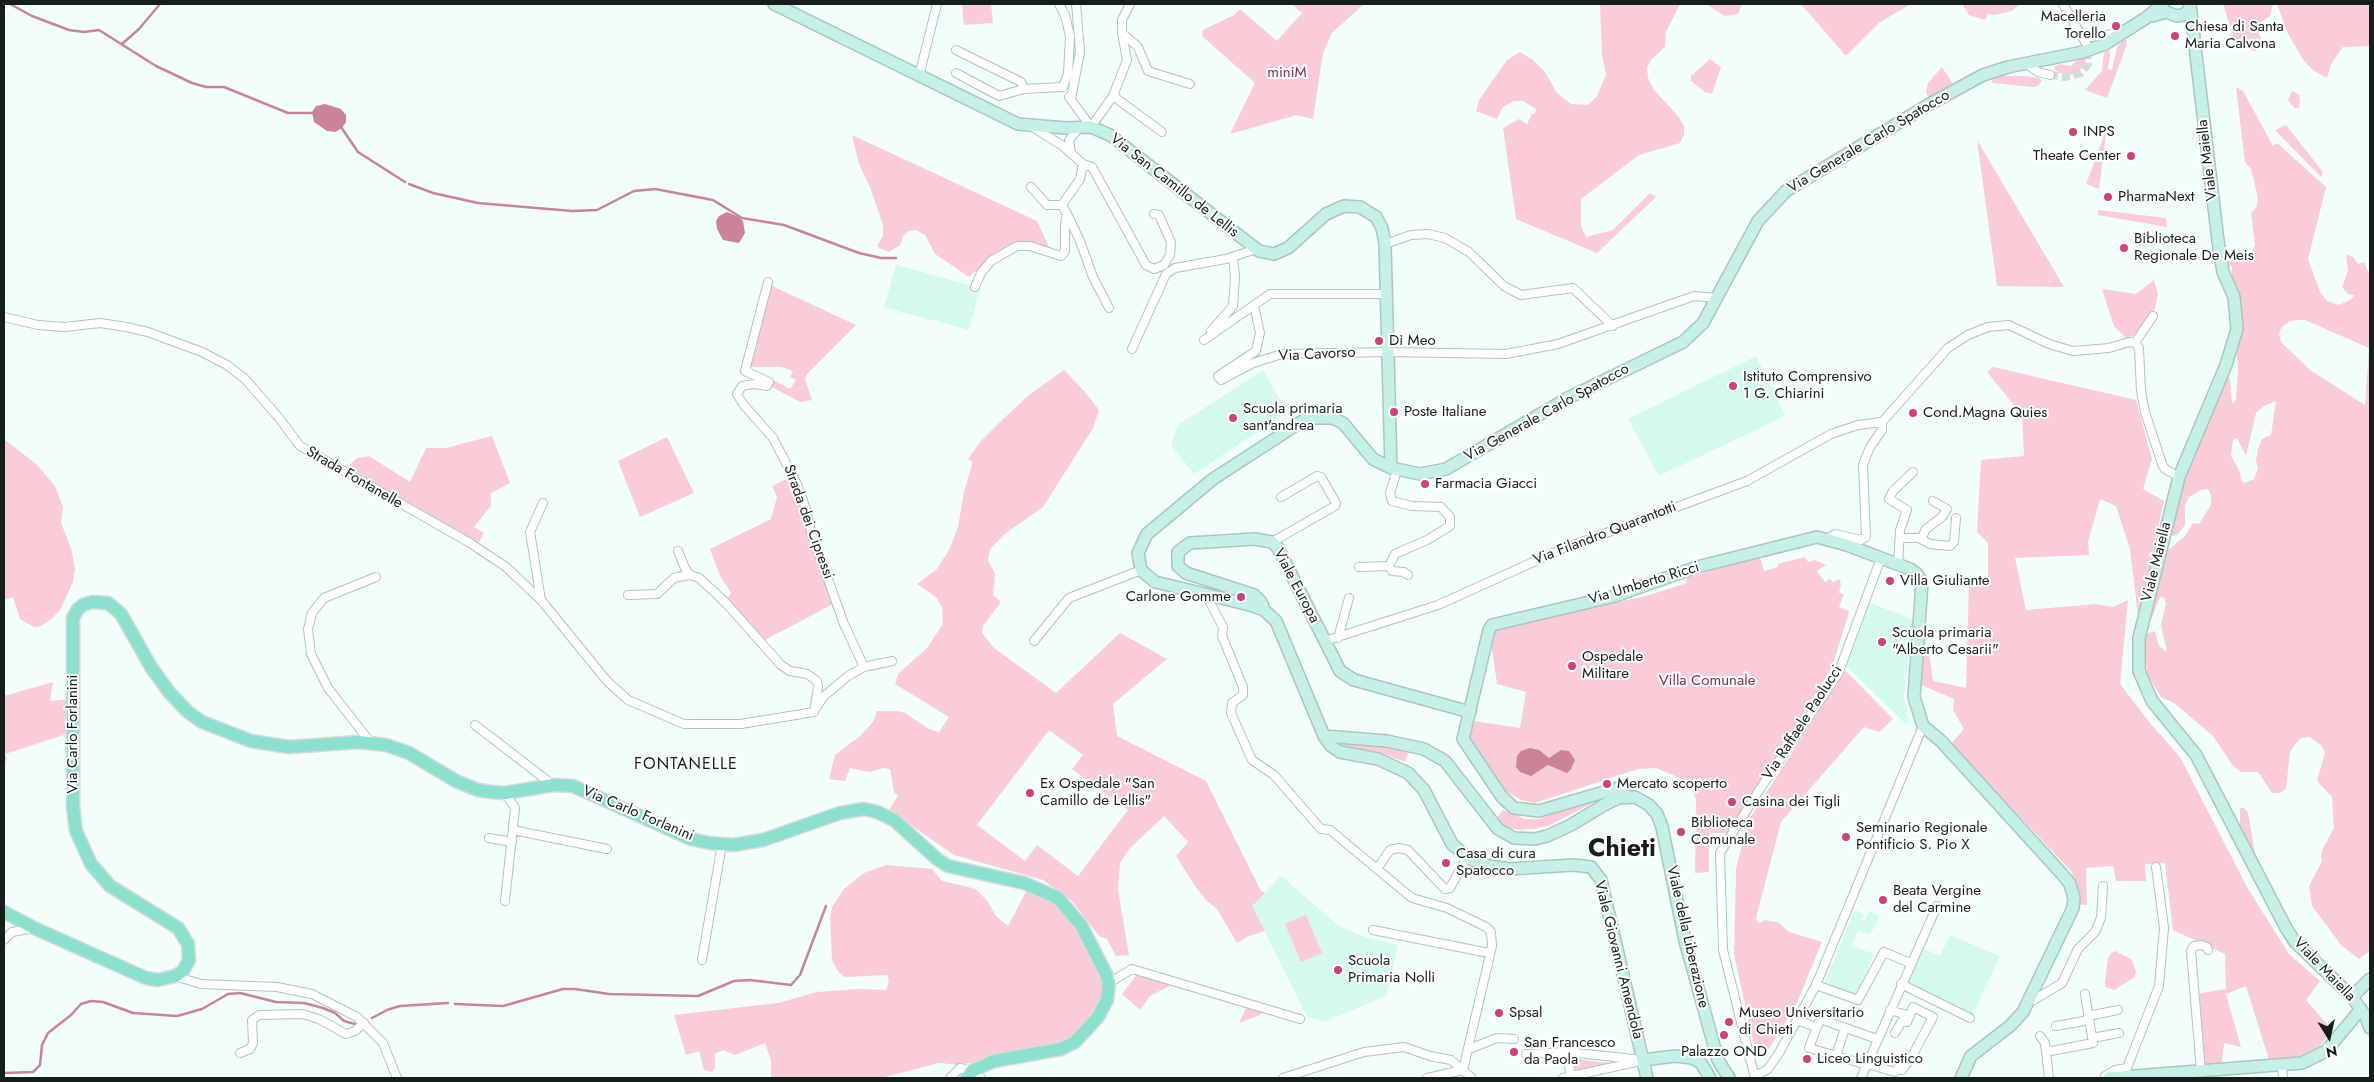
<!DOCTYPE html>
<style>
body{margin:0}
#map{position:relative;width:2374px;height:1082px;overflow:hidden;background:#f2fefa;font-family:Jost,sans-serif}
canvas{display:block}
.frame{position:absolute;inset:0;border:5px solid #141f1c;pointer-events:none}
.north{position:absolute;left:2304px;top:1012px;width:50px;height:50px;-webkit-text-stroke:4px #fff;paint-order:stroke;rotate:170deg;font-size:14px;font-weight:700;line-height:20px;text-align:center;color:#141f1c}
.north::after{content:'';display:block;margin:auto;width:18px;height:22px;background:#141f1c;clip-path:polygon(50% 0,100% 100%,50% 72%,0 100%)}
</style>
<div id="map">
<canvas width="2374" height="1082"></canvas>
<div class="frame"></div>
<div class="north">N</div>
</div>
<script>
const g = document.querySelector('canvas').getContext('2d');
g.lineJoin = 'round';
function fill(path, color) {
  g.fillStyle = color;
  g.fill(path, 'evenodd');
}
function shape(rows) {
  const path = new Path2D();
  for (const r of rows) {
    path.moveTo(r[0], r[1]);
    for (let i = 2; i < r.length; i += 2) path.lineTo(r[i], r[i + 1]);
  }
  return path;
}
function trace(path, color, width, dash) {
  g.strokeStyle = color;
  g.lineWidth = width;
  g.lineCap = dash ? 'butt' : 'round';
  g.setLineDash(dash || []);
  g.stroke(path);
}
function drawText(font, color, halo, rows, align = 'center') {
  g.font = font + ' Jost,sans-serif';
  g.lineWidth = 4;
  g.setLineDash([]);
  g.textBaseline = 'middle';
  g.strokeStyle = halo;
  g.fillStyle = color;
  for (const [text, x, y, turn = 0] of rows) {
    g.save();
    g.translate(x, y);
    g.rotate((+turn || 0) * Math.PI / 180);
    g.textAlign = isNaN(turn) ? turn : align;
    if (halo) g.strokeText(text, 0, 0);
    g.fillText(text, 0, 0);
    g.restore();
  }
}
const built = shape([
 [896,265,980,288,969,330,884,307],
 [1756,356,1785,416,1659,476,1628,419],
 [1263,370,1287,412,1194,474,1171,445,1178,425],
 [1868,602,1912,619,1904,696,1909,722,1907,725,1845,665],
 [1281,876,1339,926,1365,937,1398,945,1386,996,1323,1022,1307,1016,1252,906],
 [1855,910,1864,914,1862,920,1864,921,1870,911,1880,916,1870,935,1858,930,1852,946,1874,954,1856,997,1824,984],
 [1950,935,2000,956,1973,1015,1905,984,1921,948,1940,956]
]);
const green = shape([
 [962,4,991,4,993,23,964,25],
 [1292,4,1364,4,1332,33,1323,53,1313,119,1297,115,1230,134,1255,83,1202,36,1203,30,1234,15,1240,9,1277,41,1302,13],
 [1600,4,1680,4,1666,32,1665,47,1651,60,1647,68,1648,78,1654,90,1678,116,1684,126,1684,135,1680,143,1639,155,1581,199,1581,226,1586,237,1613,230,1650,193,1656,197,1597,253,1516,219,1503,128,1519,119,1527,124,1532,114,1535,114,1536,109,1523,101,1514,101,1503,107,1497,119,1476,111,1479,100,1507,60,1520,52,1533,60,1545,72,1557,93,1571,104,1588,105,1597,96,1606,75,1602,55],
 [1706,4,1742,4,1738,14,1725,16],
 [1801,4,1911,4,1880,22,1846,56],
 [1962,4,2020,4,2012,11,1994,15,1988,14,1985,20,1969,15],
 [2223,4,2273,4,2270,16,2262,21,2256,29,2263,42,2262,47,2256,51,2237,47],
 [2277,4,2370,4,2370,46,2343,47,2331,64,2327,78,2314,71,2304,61,2288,34],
 [2123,40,2127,40,2126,47,2107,98,2085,90,2102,71,2104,52,2107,51,2109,50,2110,55,2108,69,2112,70,2117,47],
 [2086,57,2085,65,2072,75,2059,73,2054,68,2059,64,2071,66,2079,58],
 [1710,59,1721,67,1712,94,1705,92,1691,81,1691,76],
 [1942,67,1954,86,1929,99,1926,92,1928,83],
 [2000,76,2025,76,2040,78,2042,81,2038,86,2033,87,1992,83,1992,80],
 [2236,87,2243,91,2273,146,2277,143,2326,187,2308,259,2320,292,2327,301,2339,305,2350,300,2355,295,2348,294,2342,287,2348,271,2346,254,2353,257,2358,264,2364,262,2370,276,2370,951,2359,959,2341,945,2312,906,2309,886,2322,861,2321,855,2323,848,2334,828,2332,797,2317,781,2325,753,2322,746,2310,737,2301,738,2296,743,2290,752,2286,789,2279,793,2272,793,2258,772,2241,772,2233,766,2213,736,2174,703,2161,697,2147,674,2145,652,2146,634,2155,631,2159,646,2167,652,2161,625,2166,604,2164,598,2160,597,2152,618,2147,623,2162,555,2185,536,2193,523,2199,524,2211,505,2211,495,2208,489,2201,490,2189,497,2185,505,2185,525,2177,535,2170,536,2181,473,2227,375,2230,379,2232,402,2234,403,2236,399,2238,369,2231,279,2232,267,2225,261,2226,257,2252,251,2255,245,2251,213,2257,206,2258,198,2251,169,2245,162],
 [2298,320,2305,320,2369,348,2365,405,2310,370,2281,342,2279,333,2282,327,2290,321],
 [2276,401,2271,435,2262,439,2258,449,2256,460,2258,469,2254,479,2245,483,2242,482,2239,470,2231,456,2233,440,2237,438,2246,456,2256,413,2264,406],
 [2292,91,2300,95,2299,108,2294,108,2288,100],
 [2286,125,2323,172,2321,177,2275,130],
 [2105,133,2106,134,2099,189,2086,184],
 [852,135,1037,221,1050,249,1036,243,1027,243,987,261,969,277,935,254,925,235,916,230,909,231,903,236,900,245,889,252,881,249,877,246,883,236,883,225,870,187,859,164],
 [1977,140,2064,287,1997,286],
 [2098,210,2166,218,2167,227,2098,215],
 [2154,280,2158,294,2155,309,2135,334,2127,339,2114,326,2102,289,2136,294],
 [770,285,856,325,807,374,805,379,812,400,800,402,770,386,772,379,790,389,796,380,790,377,793,371,781,367,749,367],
 [1993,367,2136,400,2152,459,2143,489,2164,501,2138,616,2130,549,2116,506,2100,499,2088,542,2089,555,2015,558,2026,610,2096,604,2113,607,2128,600,2120,684,2150,723,2180,757,2247,887,2289,954,2320,981,2306,1000,2332,1030,2317,1050,2305,1055,2270,1063,2246,986,2226,994,2241,1047,2224,1043,2222,1064,2205,1069,2196,994,2226,989,2225,954,2173,930,2165,863,2145,864,2146,881,2116,881,2113,866,2086,868,2087,905,2076,904,2072,872,1951,744,1964,729,1953,710,1954,699,1919,684,1921,651,1929,651,1933,681,1966,688,1969,584,1988,582,1988,543,1977,532,1981,460,2024,456,2022,415,1987,372],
 [1064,370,1085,392,1099,410,1093,428,1043,507,1006,533,990,549,988,560,995,574,993,595,1001,602,983,626,982,633,994,648,1056,693,1120,633,1167,659,1113,704,1117,736,1206,781,1261,891,1265,893,1252,906,1265,931,1249,936,1237,943,1217,909,1206,900,1195,886,1176,856,1188,842,1164,816,1129,849,1120,863,1118,890,1129,955,1116,956,1107,939,1099,936,1072,901,1043,880,954,855,889,810,898,796,894,792,890,769,883,768,870,772,850,768,845,781,829,779,835,755,860,736,873,722,877,711,897,711,905,713,929,729,939,732,949,717,895,684,898,674,927,648,943,624,942,607,936,597,917,584,937,569,949,550,958,527,964,492,972,465,972,461,968,459,980,442,1001,421,1029,395],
 [1049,730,1083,755,1072,769,1128,810,1078,876,1037,845,1025,861,977,825],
 [492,436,510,483,491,493,491,506,474,527,484,533,477,546,346,468,357,458,369,456,410,482,426,448,446,448],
 [667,437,694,493,640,517,618,461],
 [4,439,36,464,55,486,63,507,61,523,71,548,75,568,73,582,60,610,50,620,39,627,34,627,20,619,13,597,4,600],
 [791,477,835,603,763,641,726,601,731,593,720,576,710,549,771,519,777,497,772,486],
 [1760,557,1764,571,1778,567,1778,564,1805,557,1808,562,1815,560,1826,565,1817,571,1825,582,1830,579,1833,582,1839,579,1841,584,1839,593,1844,594,1839,607,1849,611,1848,616,1832,667,1730,833,1709,833,1709,872,1695,873,1696,800,1694,793,1682,779,1668,773,1656,768,1638,769,1535,803,1521,800,1507,792,1472,742,1467,731,1469,723,1474,721,1520,728,1526,692,1497,684,1490,635,1495,628,1646,596,1687,583,1686,578],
 [1845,670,1893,719,1879,732,1864,727,1781,822,1756,918,1759,923,1765,920,1779,923,1789,932,1822,942,1796,1005,1768,1050,1754,1045,1734,955,1736,869,1748,821],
 [53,682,50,701,72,699,70,733,5,754,7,760,4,762,4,696],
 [1340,742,1386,745,1409,750,1405,762,1379,752,1345,747],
 [1609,793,1612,793,1548,826,1533,829,1518,830,1506,827,1496,819,1503,810,1525,819,1539,819],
 [2240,808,2244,808,2248,813,2256,859,2240,831],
 [886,865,932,869,942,881,976,889,988,902,996,916,1008,926,1028,888,1045,894,1070,916,1094,957,1107,992,1097,1011,1069,1039,980,1061,960,1065,939,1063,881,1078,771,1078,771,1060,765,1043,735,1055,723,1050,715,1054,715,1067,712,1072,704,1070,699,1051,686,1055,674,1015,778,1003,817,992,859,989,886,990,889,981,887,975,844,977,837,970,832,960,830,918,832,907,843,890,864,873],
 [1306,915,1322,953,1301,962,1285,924],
 [2115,951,2131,959,2136,971,2135,977,2114,990,2105,987,2105,982,2108,958,2111,953],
 [1138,973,1175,983,1150,996,1140,1010,1122,994],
 [1248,1004,1262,1009,1260,1015,1239,1023],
 [1573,1059,1611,1063,1575,1070]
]);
const water = shape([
 [325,104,341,109,346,115,346,122,342,128,335,132,327,131,314,122,312,112,316,106],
 [727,212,739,217,743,221,745,233,739,243,723,240,717,229,716,221,719,216],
 [1530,748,1539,750,1549,758,1561,750,1569,751,1575,760,1571,769,1567,773,1548,765,1531,776,1520,772,1516,767,1517,756,1521,751]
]);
const stream = shape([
 [10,4,32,16,69,30,84,32,99,30,156,66,192,83,206,87,224,87,288,113,314,113],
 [122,44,139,29,160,4],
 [341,127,358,152,405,182],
 [409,184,433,193,478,203,572,211,597,210,634,191,655,189,713,200,742,218,784,225,859,253,881,258,896,258],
 [455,1004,503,1006,563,989,575,989,609,994,698,996,734,981,750,980,791,985,800,975,826,906],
 [372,1018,387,1010,400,1006,448,1003],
 [4,1073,33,1072,40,1065,42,1045,48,1033,71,1015,81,1004,91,1001,103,1002,133,1013,177,1016,202,1009,228,994,240,993,276,1002,304,1003,323,1008,335,1013,344,1021,355,1024]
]);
const streetTunnel = shape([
 [2050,75,2065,77,2081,73,2088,64,2087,47]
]);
const street = shape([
 [1059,4,1065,15,1070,36,1068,74,1063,87],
 [2063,4,2087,45],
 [1122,33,1122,20,1130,4],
 [2083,38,2113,34,2117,38],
 [956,50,1021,82,1024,89],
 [2025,63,2038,72,2050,75],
 [956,73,999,96,1024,89,1063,87],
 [919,76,937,4],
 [1113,96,1162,132],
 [1069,97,1091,127],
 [1071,99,1080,52,1076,4],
 [1031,126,1063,146,1083,164,1092,167,1146,265,1154,269,1164,265,1170,255,1171,242,1159,215,1154,214],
 [1091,127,1113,96,1127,60,1122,33,1138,47,1148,71,1190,84],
 [1071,153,1069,140,1079,128],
 [1062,205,1080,179,1083,164],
 [1067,214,1080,241,1093,277,1109,308],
 [1385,244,1411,235,1428,234,1445,238,1469,252,1504,286,1521,295,1573,288,1613,326],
 [768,282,745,371,769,382,767,386,754,384,742,386,737,394,743,404,773,438,797,484,806,509,811,532,844,624,864,667],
 [975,287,981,273,991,261,1017,246,1030,246,1061,256,1065,251,1065,224,1067,214,1062,205,1047,205,1031,187],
 [1254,305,1260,333,1256,351,1218,376,1221,380,1253,363,1282,354,1388,352,1506,354,1558,344,1694,296,1717,298],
 [4,317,38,325,64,327,100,323,126,327,148,332,202,352,227,365,245,379,279,418,300,446,470,543,506,567,541,600],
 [1211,331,1233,306,1235,276,1233,257],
 [1204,340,1270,294,1386,294],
 [2135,343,2153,316],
 [1132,349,1166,274,1175,268,1226,259,1256,249],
 [1397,470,1390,493,1392,501,1412,506,1441,507,1450,517,1450,526,1427,540,1395,554,1389,566,1392,571,1404,572,1408,575],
 [543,503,530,532,541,600,607,681,628,700,684,724,741,724,814,712],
 [1900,538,1919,538,1930,544,1950,546,1954,542,1956,518],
 [1921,539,1926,529,1942,517,1947,509,1933,501],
 [1826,540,1835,534,1861,540,1866,537,1863,465,1870,447,1882,430,1882,422,1948,348,1968,335,1988,327,2009,325,2049,344,2073,351,2109,348,2129,342,2135,343,2139,348,2141,391,2145,412,2162,464,2165,469,2179,477],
 [1272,542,1335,506,1336,503,1321,477,1317,476,1281,497],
 [678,551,685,568,690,575],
 [1898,565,1900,530,1907,510,1889,499,1893,491,1913,472],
 [1359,567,1389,566],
 [628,595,657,594,674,578,683,576,690,575,699,578,725,602,781,665,790,671,807,674,817,681,818,687,814,712],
 [1206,595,1223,627,1222,636,1243,687,1243,695,1232,703,1231,713,1252,760,1274,775,1321,829,1330,830,1412,898,1447,908,1486,927,1491,932,1492,946,1463,1070],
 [1338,638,1349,598],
 [1034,641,1069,598,1141,570],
 [1325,641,1438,605,1560,550,1747,481,1831,434,1858,425,1882,422],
 [816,708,823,697,848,676,864,667,892,661],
 [475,725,553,785],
 [371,743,328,688,311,654,308,629,312,613,324,598,376,577],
 [513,830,607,849],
 [489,838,512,842],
 [1377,869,1390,850,1399,848,1408,850,1442,886,1445,889,1450,888,1467,857],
 [505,901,515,808,505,793],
 [1373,930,1489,953],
 [4,940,12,932,34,928],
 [702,960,722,844],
 [175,976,201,984,277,987,312,994,357,1017,383,1043,397,1078],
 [1109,983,1132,969,1300,1019],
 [1901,984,1970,1018],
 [1816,985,1858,1000,1884,952,1910,963],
 [2029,1000,2034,1000,2062,983,2078,949,2095,932,2101,918,2103,886],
 [1890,1010,1910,1016],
 [2088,1016,2118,1010],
 [1799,1021,1817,1027],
 [2056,1026,2089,1020],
 [2040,1036,2045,1043,2049,1078],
 [2092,1038,2119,1033],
 [1469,1049,1497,1038,1514,1039],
 [1567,1052,1571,1077],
 [2046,1052,2093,1043,2085,994],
 [240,1053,250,1049,253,1043,252,1020,259,1015,302,1014,319,1019,346,1034,355,1031,364,1023],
 [1526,1054,1567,1052,1643,1060],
 [1836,1056,1845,1028],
 [1867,1064,1895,1072,1898,1068,1902,1070,1910,1060,1933,1017,1913,1007,1907,1022,1902,1021,1895,1033],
 [2282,1064,2283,1078],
 [1867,1065,1809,1048,1820,1019,1877,1039],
 [2201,1071,2191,951,2194,946,2201,945,2207,947,2208,950],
 [1755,1076,1768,1069,1779,1053,1816,985,1923,726],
 [2105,1076,2115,1070,2127,1068,2159,986,2164,928,2156,867],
 [950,1078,960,1068,972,1071,981,1078],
 [1283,1078,1364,1052,1404,1047,1430,1056,1451,1060,1472,1078],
 [1427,1078,1463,1070],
 [1563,1078,1636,1062],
 [1755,1078,1723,950,1720,853,1758,792,1838,674,1881,558],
 [1861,1078,1937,906]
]);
const secondary = shape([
 [774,4,1018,124,1066,128,1091,127,1110,135,1259,251,1274,254,1288,248,1326,214,1344,206,1360,207,1376,217,1382,228,1385,244,1391,468],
 [2190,4,2218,241,2223,272,2234,297,2237,329,2226,365,2179,477,2139,638,2139,671,2152,701,2196,755,2286,928,2295,942,2352,997,2366,1017,2370,1028],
 [2152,16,2166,12,2177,16,2183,15,2188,11,2190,5],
 [1264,610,1261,602,1254,595,1186,573,1178,566,1178,552,1190,543,1255,539,1272,542,1278,548,1340,671,1354,680,1470,712],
 [1324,736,1387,741,1424,749,1445,761,1498,829,1514,838,1535,839,1547,836,1571,825,1604,805,1618,798,1635,797,1649,805,1657,814,1662,827,1685,941,1718,1060,1729,1078],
 [1625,797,1624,791,1618,788,1539,811,1514,808,1502,797,1463,739,1489,630,1492,625,1615,596,1697,567,1817,537,1847,545,1910,569,1917,574,1922,582,1914,697,1923,726,1941,741,2062,874,2070,884,2074,898,2073,908,2023,1012,2010,1026,1971,1056,1961,1078],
 [2352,997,2370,979],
 [1643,1060,1675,1056,1692,1058,1701,1063,1710,1078],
 [1647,1078,1601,880,1591,867,1573,865,1509,869,1484,865,1467,857,1452,844,1424,790,1408,773,1378,759,1340,752,1331,746,1324,736,1276,621,1264,610,1250,605,1155,582,1141,570,1138,553,1147,534,1213,479,1307,418,1332,418,1343,423,1373,459,1391,468,1420,474,1446,469,1568,398,1683,342,1703,323,1758,221,1786,191,1928,105,1983,75,2008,67,2083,52,2105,44,2146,18,2163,4],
 [2109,1078,2302,1063,2326,1051,2361,1009]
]);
const primary = shape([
 [4,912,34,928,146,978,158,980,175,976,183,971,189,960,188,944,178,928,110,886,91,864,76,831,73,807,73,618,78,609,83,605,92,602,108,603,121,614,151,667,169,692,188,712,202,722,251,741,289,747,359,742,386,745,409,753,456,781,478,790,491,792,505,793,553,785,573,786,691,839,709,843,733,845,763,840,840,813,864,809,877,812,894,820,937,859,948,866,1024,883,1058,898,1081,925,1106,974,1109,983,1107,1000,1098,1017,1075,1042,1061,1049,994,1061,972,1071,967,1078]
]);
const markers = [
 [2116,26,5,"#ce4276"],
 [2175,36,5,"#ce4276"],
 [2073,132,5,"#ce4276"],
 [2131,156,5,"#ce4276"],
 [2108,197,5,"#ce4276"],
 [2124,248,5,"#ce4276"],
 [1379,341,5,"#ce4276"],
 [1733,386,5,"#ce4276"],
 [1394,412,5,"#ce4276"],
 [1913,413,5,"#ce4276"],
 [1233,418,5,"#ce4276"],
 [1425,484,5,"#ce4276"],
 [1890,581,5,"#ce4276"],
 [1241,597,5,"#ce4276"],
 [1882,642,5,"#ce4276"],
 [1572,666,5,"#ce4276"],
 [1607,784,5,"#ce4276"],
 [1030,793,5,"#ce4276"],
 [1732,802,5,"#ce4276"],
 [1681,832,5,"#ce4276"],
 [1846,837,5,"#ce4276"],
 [1446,863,5,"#ce4276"],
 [1883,900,5,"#ce4276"],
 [1338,970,5,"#ce4276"],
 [1499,1013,5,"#ce4276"],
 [1729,1022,5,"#ce4276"],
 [1724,1035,5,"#ce4276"],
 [1514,1052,5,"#ce4276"],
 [1807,1059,5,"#ce4276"]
];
const poiNames = [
 ["Macelleria",2106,17,"right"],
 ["Torello",2106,34,"right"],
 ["Chiesa di Santa",2185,27],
 ["Maria Calvona",2185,44],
 ["INPS",2083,132],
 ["Theate Center",2121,156,"right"],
 ["PharmaNext",2118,197],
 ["Biblioteca",2134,239],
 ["Regionale De Meis",2134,256],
 ["Di Meo",1389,341],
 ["Istituto Comprensivo",1743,377],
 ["1 G. Chiarini",1743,394],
 ["Scuola primaria",1243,409],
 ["sant'andrea",1243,426],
 ["Poste Italiane",1404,412],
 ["Cond.Magna Quies",1923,413],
 ["Farmacia Giacci",1435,484],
 ["Villa Giuliante",1900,581],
 ["Carlone Gomme",1231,597,"right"],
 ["Scuola primaria",1892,633],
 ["\"Alberto Cesarii\"",1892,650],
 ["Ospedale",1582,657],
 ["Militare",1582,674],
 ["Ex Ospedale \"San",1040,784],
 ["Camillo de Lellis\"",1040,801],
 ["Mercato scoperto",1617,784],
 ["Casina dei Tigli",1742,802],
 ["Biblioteca",1691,823],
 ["Comunale",1691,840],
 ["Seminario Regionale",1856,828],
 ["Pontificio S. Pio X",1856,845],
 ["Casa di cura",1456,854],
 ["Spatocco",1456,871],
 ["Beata Vergine",1893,891],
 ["del Carmine",1893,908],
 ["Scuola",1348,961],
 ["Primaria Nolli",1348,978],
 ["Spsal",1509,1013],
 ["Museo Universitario",1739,1013],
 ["di Chieti",1739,1030],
 ["San Francesco",1524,1043],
 ["da Paola",1524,1060],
 ["Palazzo OND",1724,1052,"center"],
 ["Liceo Linguistico",1817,1059]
];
const parkNames = [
 ["miniM",1287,73],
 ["Villa Comunale",1707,681]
];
const streetNames = [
 ["Via Generale Carlo Spatocco",1869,142,-31],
 ["Viale Maiella",2208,160,-97],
 ["Via San Camillo de Lellis",1174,186,38],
 ["Via Cavorso",1317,355,-3],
 ["Via Generale Carlo Spatocco",1547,413,-29],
 ["Strada Fontanelle",354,478,30],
 ["Strada dei Cipressi",808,522,70],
 ["Via Filandro Quarantotti",1605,534,-21],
 ["Viale Maiella",2157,562,-76],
 ["Via Umberto Ricci",1644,584,-17],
 ["Viale Europa",1296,586,62],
 ["Via Raffaele Paolucci",1803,723,-57],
 ["Via Carlo Forlanini",73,734,-90],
 ["Via Carlo Forlanini",638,814,23],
 ["Viale della Liberazione",1687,937,77],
 ["Viale Giovanni Amendola",1618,960,76],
 ["Viale Maiella",2324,970,46]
];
const neighbourhoodNames = [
 ["FONTANELLE",686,765]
];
const townNames = [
 ["Chieti",1622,850]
];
fill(built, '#d3faed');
fill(green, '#f9ccd7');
fill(water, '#cb8397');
trace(stream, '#cb8397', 2.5);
trace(streetTunnel, '#d1ddd9', 8, [8, 4]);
trace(street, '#aac6bd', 10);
trace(secondary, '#aac6bd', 14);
trace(primary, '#d9dbdb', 15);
trace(street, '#fff', 8);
trace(secondary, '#c5f0e6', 11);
trace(primary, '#8be1cd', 12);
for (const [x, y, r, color] of markers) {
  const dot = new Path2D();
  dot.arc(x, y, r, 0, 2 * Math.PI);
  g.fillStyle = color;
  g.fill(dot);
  trace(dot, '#fff', 2);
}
drawText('15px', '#141f1c', '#fff', poiNames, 'left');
drawText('15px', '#822d4b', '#fff', parkNames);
drawText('15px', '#141f1c', '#fff', streetNames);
g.letterSpacing = '1px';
drawText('16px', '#141f1c', '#fff', neighbourhoodNames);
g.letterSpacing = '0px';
drawText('bold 25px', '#141f1c', '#fff', townNames);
</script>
